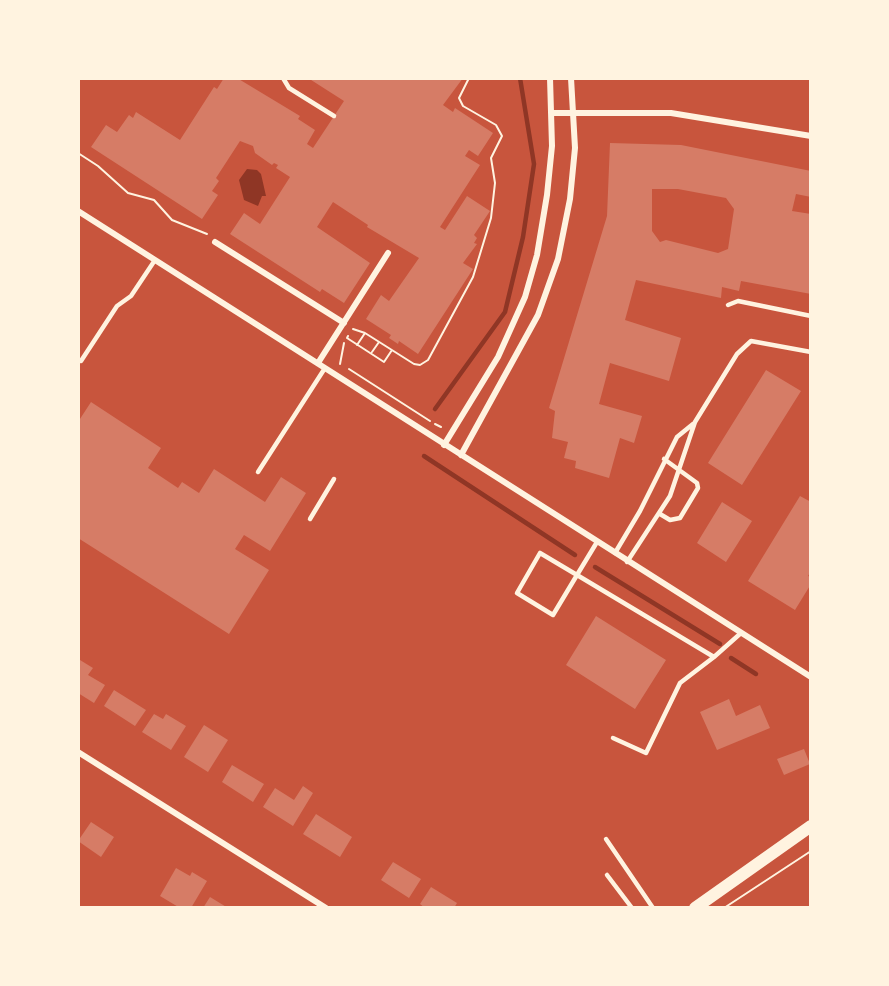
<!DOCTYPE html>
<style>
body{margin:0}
#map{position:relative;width:889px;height:986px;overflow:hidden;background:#c8553d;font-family:"Fira Sans",sans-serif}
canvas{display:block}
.frame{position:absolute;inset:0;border:80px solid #fff3e0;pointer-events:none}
</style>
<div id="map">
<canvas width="889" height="986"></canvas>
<div class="frame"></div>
</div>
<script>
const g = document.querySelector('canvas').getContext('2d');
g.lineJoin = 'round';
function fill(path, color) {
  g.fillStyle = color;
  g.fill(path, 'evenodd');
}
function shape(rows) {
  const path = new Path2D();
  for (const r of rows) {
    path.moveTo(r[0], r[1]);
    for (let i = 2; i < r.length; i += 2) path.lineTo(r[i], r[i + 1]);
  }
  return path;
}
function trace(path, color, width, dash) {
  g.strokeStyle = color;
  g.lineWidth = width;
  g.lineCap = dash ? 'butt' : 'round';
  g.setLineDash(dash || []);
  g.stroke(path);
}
const water = shape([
 [247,169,257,170,261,174,266,196,262,196,258,206,244,200,239,180]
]);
const stream = shape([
 [435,409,505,312,523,237,534,164,520,78],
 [424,456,575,555],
 [595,567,720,644],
 [731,658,756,674]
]);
const building = shape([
 [224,78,237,78,300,116,298,119,315,130,307,144,313,148,344,101,308,78,463,78,443,105,453,112,455,108,493,133,478,156,469,150,465,156,480,165,440,227,445,230,467,196,490,211,474,235,477,238,474,243,477,244,463,263,473,269,418,354,399,341,398,344,389,338,391,335,366,319,381,295,389,301,419,258,367,227,368,225,333,202,317,227,370,263,344,303,322,289,320,292,230,234,244,213,260,224,290,177,276,168,278,165,274,163,272,165,255,153,253,146,240,141,216,178,219,181,212,191,218,195,202,219,91,147,106,125,117,132,129,115,133,118,136,112,180,140,214,87,217,89],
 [610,143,681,145,811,171,811,197,796,194,792,211,811,214,811,294,741,281,739,291,722,287,721,298,636,280,625,320,681,338,669,381,610,363,599,404,642,416,634,443,620,438,609,478,575,468,576,461,564,458,568,442,552,438,555,411,549,408,607,216],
 [652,189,678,189,726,198,734,209,728,249,718,253,666,240,660,242,652,231],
 [766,370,801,391,742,485,708,463],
 [91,402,161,448,148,468,178,488,182,482,199,493,214,469,265,502,281,477,306,493,270,551,244,535,235,549,269,570,229,634,78,538,78,422],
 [800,496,811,502,811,571,808,576,811,577,811,584,795,610,748,581],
 [722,502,752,521,726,562,697,543],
 [596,616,666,660,635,709,566,665],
 [80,660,93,668,88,675,105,685,94,703,78,693,78,664],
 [114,690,146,710,135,726,104,706],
 [729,699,736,716,760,705,770,728,717,750,700,712],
 [154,714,163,719,166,714,186,726,171,750,142,732],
 [204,725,228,740,208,772,184,757],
 [804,749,810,764,784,775,777,759],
 [232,765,264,784,253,802,222,782],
 [303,786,313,793,293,826,263,807,275,788,294,800],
 [316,814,352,837,340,857,303,834],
 [91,822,114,837,101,857,78,841],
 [393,862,421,879,409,898,381,880],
 [176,868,190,876,192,872,207,881,191,908,180,908,160,896],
 [431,887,457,903,454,908,425,908,420,904],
 [210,897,228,908,203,908]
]);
const path = shape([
 [78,153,98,166,128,193,154,200,172,220,207,234],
 [353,329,365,333,414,364,420,365,428,360,473,277,491,218,495,183,491,158,502,136,496,125,463,106,459,98,469,78],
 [348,336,347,338,384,362,392,350],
 [357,345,365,333],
 [372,352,379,342],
 [340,364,344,343],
 [349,369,430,421],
 [435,424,441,427],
 [724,908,811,851]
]);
const service = shape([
 [283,78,289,88,334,116],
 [728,305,738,301,811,316],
 [81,361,117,306,131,296,155,260],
 [258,472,325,368],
 [660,514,670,520,680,518,698,488,697,483,664,459],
 [310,519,334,479],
 [597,542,577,575,714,657,741,633],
 [540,553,577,575,553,615,517,593,540,553],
 [615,553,640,511,677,437,693,424],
 [627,562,670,496,695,422,737,354,751,341,811,352],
 [613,738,646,753,680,683,714,657],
 [606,839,653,908],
 [607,875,632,908]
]);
const minor = shape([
 [552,113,671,113,811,136],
 [78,211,811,677],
 [215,242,344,323],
 [318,363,388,253],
 [444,445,498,357,525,297,537,255,547,195,552,146,550,78],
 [461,455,538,315,558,259,570,199,575,148,571,78],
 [78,752,326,908]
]);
const secondary = shape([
 [695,908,811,826]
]);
fill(water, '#8f3625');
trace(stream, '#8f3625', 4.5);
fill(building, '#d67c66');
trace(path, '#fff3e0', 2);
trace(service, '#fff3e0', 4.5);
trace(minor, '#fff3e0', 6);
trace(secondary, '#fff3e0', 12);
</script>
